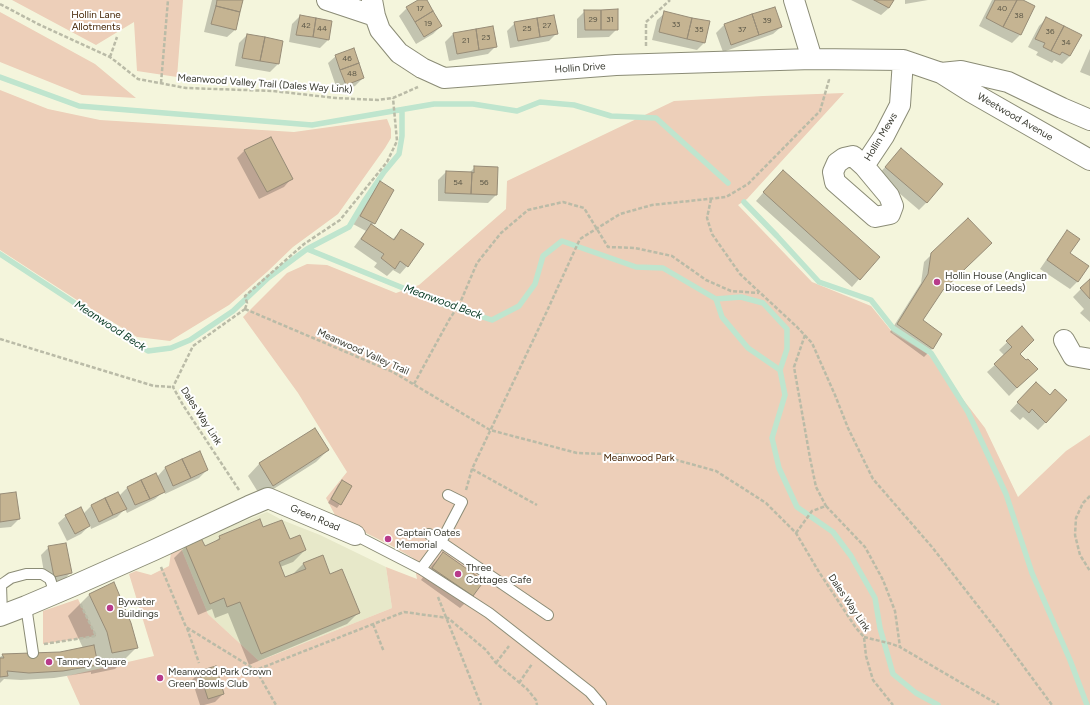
<!DOCTYPE html>
<style>
body{margin:0}
canvas{display:block;background:#f4f5dc}
</style>
<canvas width="1090" height="705"></canvas>
<script>
const g = document.querySelector('canvas').getContext('2d');
g.lineJoin = 'round';
function fill(path, color) {
  g.fillStyle = color;
  g.fill(path, 'evenodd');
}
function shape(rows) {
  const path = new Path2D();
  for (const r of rows) {
    path.moveTo(r[0], r[1]);
    for (let i = 2; i < r.length; i += 2) path.lineTo(r[i], r[i + 1]);
  }
  return path;
}
function trace(path, color, width, dash) {
  g.strokeStyle = color;
  g.lineWidth = width;
  g.lineCap = dash ? 'butt' : 'round';
  g.setLineDash(dash || []);
  g.stroke(path);
}
function drawText(font, color, halo, rows, align = 'center') {
  g.font = font + ' Figtree,sans-serif';
  g.lineWidth = 4;
  g.setLineDash([]);
  g.textBaseline = 'middle';
  g.strokeStyle = halo;
  g.fillStyle = color;
  for (const [text, x, y, turn = 0] of rows) {
    g.save();
    g.translate(x, y);
    g.rotate((+turn || 0) * Math.PI / 180);
    g.textAlign = isNaN(turn) ? turn : align;
    if (halo) g.strokeText(text, 0, 0);
    g.fillText(text, 0, 0);
    g.restore();
  }
}
const built = shape([
 [267,512,282,520,320,535,386,567,392,608,259,661,208,614,181,548,201,538]
]);
const green = shape([
 [12,0,183,0,177,77,137,71,134,22,96,45],
 [0,12,95,64,136,98,82,95,0,62],
 [0,90,48,109,100,120,294,132,387,119,391,129,391,138,385,148,338,214,293,247,267,272,229,305,170,341,137,337,77,300,0,250],
 [844,93,747,199,738,205,812,282,871,306,893,333,929,355,985,428,1018,497,1066,451,1090,435,1090,705,80,705,67,676,154,656,129,574,136,571,151,575,169,566,171,553,181,548,208,614,259,661,392,608,386,567,417,579,413,558,390,545,364,532,336,517,326,498,347,472,298,393,243,317,287,273,307,264,327,265,396,293,419,285,506,209,507,181,674,101,763,96],
 [78,599,96,636,43,644,43,611]
]);
const shadow = shape([
 [212,0,242,0,235,30,227,37,204,32],
 [420,0,425,0,441,26,433,34,416,44,399,16,407,8],
 [851,0,892,0,889,8,881,15],
 [905,0,928,0,905,4],
 [992,0,1021,0,1034,6,1020,35,1012,43,979,26],
 [774,8,781,27,773,34,723,52,716,33,724,25],
 [585,11,617,29,609,37,577,38,577,19],
 [665,13,705,42,697,50,652,40,657,20],
 [300,16,328,40,320,48,289,42,292,24],
 [1047,18,1070,56,1062,64,1054,60,1052,63,1036,55,1038,52,1028,47,1039,26],
 [515,23,557,33,549,41,510,48,507,31],
 [492,27,496,46,488,54,449,61,445,42,453,34],
 [247,35,282,42,278,64,270,72,235,66,239,43],
 [1090,49,1090,76,1080,72],
 [336,56,363,78,355,86,338,92,328,63],
 [245,150,291,179,284,187,259,199,237,158],
 [894,157,927,202,919,210,878,175],
 [475,167,496,195,488,203,438,201,438,180,446,172,469,173],
 [775,179,859,279,852,287,756,201],
 [380,183,374,223,371,226,392,240,401,230,407,266,400,274,393,270,387,276,374,267,377,263,354,247,366,231,353,224,372,190],
 [1068,232,1069,253,1078,281,1070,289,1040,269,1060,240],
 [932,254,942,290,921,320,941,334,932,349,924,357,890,332,921,283,924,262],
 [1090,280,1090,322,1080,313,1084,309,1073,297],
 [1022,328,1019,354,1028,377,1009,396,987,372,1005,356,999,350],
 [1028,391,1046,422,1038,430,1023,417,1020,420,1010,411],
 [315,429,328,450,316,462,261,497,248,476,259,464],
 [199,453,207,470,199,478,165,494,164,491,155,499,127,513,125,509,117,517,91,529,90,525,81,534,67,541,58,523,66,516,83,514,92,505,119,496,127,488,156,475,157,477,165,468],
 [342,481,340,504,337,508,328,503,338,485],
 [0,495,19,519,11,527,0,528],
 [263,529,289,540,305,550,293,562,280,567,285,579,291,576,303,564,322,556,330,575,359,612,347,624,249,665,228,613,215,618,212,609,198,615,174,558,186,546,204,548,213,544,220,537],
 [49,547,70,573,63,581,46,584,41,555],
 [444,553,483,581,472,596,460,608,421,580,432,565],
 [113,584,137,647,115,669,91,674,91,672,54,678,21,680,4,679,0,683,0,657,3,655,61,653,83,648,68,616,89,595],
 [200,672,223,694,215,702,204,705,200,705,192,680]
]);
const stream = shape([
 [0,77,79,106,312,125,434,104,473,104,517,111,540,102,574,105,611,116,656,118,728,183],
 [744,202,777,236,819,282,871,300,893,328,931,353,968,412,1006,494,1032,573,1070,660,1087,705],
 [307,249,349,227,365,200,384,172,399,154,402,136,402,110],
 [0,254,148,351,171,348,190,340,233,311,268,278,307,249,445,305,492,320,519,306,535,284,543,256,562,241,636,267,663,268,716,299,722,317,748,348,780,370,785,395,772,438,779,468,797,507,833,532,851,556,875,598,880,628,893,674,916,693,938,705],
 [716,299,741,297,763,303,787,329,787,349,780,370]
]);
const building = shape([
 [217,0,243,0,240,12,216,6,217,0],
 [418,0,427,0,433,11,415,22,406,7,418,0],
 [874,0,894,0,889,8,874,0],
 [995,0,1017,0,1003,27,986,18,995,0],
 [1017,0,1023,0,1035,6,1021,35,1003,27,1017,0],
 [216,6,240,12,236,30,211,24,216,6],
 [775,7,782,27,759,35,752,14,775,7],
 [618,9,618,30,601,30,601,10,618,9],
 [584,10,601,10,601,30,585,30,584,10],
 [433,11,442,26,424,37,415,22,433,11],
 [664,11,692,18,687,39,659,32,664,11],
 [752,14,759,35,731,45,724,24,752,14],
 [300,15,316,18,313,37,296,35,300,15],
 [554,15,558,34,540,37,537,18,554,15],
 [1046,17,1064,26,1051,51,1043,47,1045,43,1035,39,1046,17],
 [316,18,332,21,329,40,313,37,316,18],
 [537,18,540,37,518,41,514,22,537,18],
 [692,18,710,21,705,43,687,39,692,18],
 [493,26,497,47,479,50,476,29,493,26],
 [1064,26,1082,35,1070,56,1062,52,1060,55,1051,51,1064,26],
 [476,29,479,50,457,54,453,33,476,29],
 [247,34,265,37,260,61,242,58,247,34],
 [265,37,283,41,279,64,260,61,265,37],
 [354,48,359,63,340,70,335,55,354,48],
 [359,63,364,78,346,85,340,70,359,63],
 [271,137,293,179,267,192,244,150,271,137],
 [901,148,943,184,927,203,885,167,901,148],
 [474,166,498,167,497,195,471,194,472,172,474,173,474,166],
 [783,170,880,257,860,280,763,192,783,170],
 [446,171,472,172,471,194,445,193,446,171],
 [380,181,394,190,375,224,360,216,380,181],
 [968,218,992,243,943,290,923,320,942,334,933,349,897,324,928,274,931,253,968,218],
 [371,224,394,240,401,229,424,244,408,267,400,261,395,269,381,258,384,254,361,239,371,224],
 [1067,230,1080,239,1070,253,1089,266,1078,282,1047,260,1067,230],
 [1090,279,1090,299,1080,288,1090,279],
 [1022,326,1034,340,1020,354,1026,360,1028,359,1038,369,1017,388,994,364,1012,347,1006,341,1022,326],
 [1036,382,1050,395,1055,389,1067,400,1046,423,1032,409,1029,413,1017,402,1036,382],
 [315,428,329,450,273,486,259,463,315,428],
 [200,451,208,470,191,478,182,459,200,451],
 [182,459,191,478,173,486,165,467,182,459],
 [156,473,165,492,150,499,141,480,156,473],
 [141,480,150,499,135,505,127,487,141,480],
 [342,480,352,486,341,505,331,499,342,480],
 [16,492,20,519,0,522,0,494,16,492],
 [118,492,127,509,113,515,105,498,118,492],
 [105,498,113,515,99,522,91,505,105,498],
 [81,507,90,526,75,534,65,515,81,507],
 [260,519,263,527,282,520,290,539,300,535,306,550,279,562,285,577,306,569,303,563,323,555,330,574,342,569,360,613,261,654,240,602,227,607,224,598,210,604,185,545,201,538,205,546,220,539,219,536,260,519],
 [66,543,72,573,54,577,48,546,66,543],
 [443,552,484,581,473,596,432,568,443,552],
 [114,582,131,623,138,648,112,653,107,632,89,594,114,582],
 [94,645,98,665,63,671,29,673,7,671,8,676,0,677,0,658,4,658,2,654,60,652,94,645],
 [216,666,224,694,208,699,199,671,216,666]
]);
const path = shape([
 [0,4,38,24,110,57,138,79,186,88,273,91,336,98,378,100,393,98,418,87],
 [646,46,646,22,670,0],
 [110,57,117,37],
 [161,83,168,0],
 [711,199,707,218,712,234,740,274,797,327,812,343,835,395,848,428,873,479,932,547,999,633,1052,705],
 [245,309,393,372,490,430,577,453,662,456,716,471,766,503,796,533,819,572,856,628,864,637,866,656,873,680,893,705],
 [245,309,247,303,245,296,304,244,340,220,387,162,397,141,393,98],
 [805,335,794,367,810,458,816,487,826,506],
 [0,339,154,386,173,387],
 [414,384,449,320,460,303,477,263,501,233,528,210,563,202,584,208,608,247,635,248,672,256,706,280,731,291,759,293],
 [472,469,537,505],
 [239,490,183,405,173,387,193,346,245,309],
 [466,490,472,469,547,311,573,254,580,239,620,214,652,205,726,197,748,184,820,111,829,80,828,78],
 [1090,496,1083,503,1076,518,1075,535,1080,555,1090,571],
 [796,533,812,511,826,506,865,547,883,580,895,611,900,647,999,705],
 [161,567,186,627,256,670,404,612,448,618,486,650,496,663,527,689,536,700,537,705],
 [438,597,481,705],
 [373,624,384,652],
 [187,628,199,663],
 [864,637,892,644,900,647],
 [44,644,96,636,80,603],
 [496,663,509,646],
 [256,670,276,705],
 [519,683,532,664]
]);
const lane = shape([
 [429,534,548,615],
 [355,535,421,569,489,613,590,692,601,705],
 [421,569,441,542,462,502,448,495],
 [26,606,33,653],
 [2,615,1,585,11,578,26,574,42,574,50,579,55,594]
]);
const street = shape([
 [327,0,375,16],
 [372,0,375,16,380,30,399,53,422,68,444,78,616,65,812,59,903,60,941,73,971,92,1090,160],
 [794,0,812,59],
 [941,73,961,71,1008,82,1062,108,1090,120],
 [864,166,853,156,844,158,837,163,833,172,835,182,875,217,890,214,893,206,889,196,864,166,884,136,900,105,903,60],
 [1064,340,1073,356,1090,359],
 [0,616,26,606,73,586,154,550,249,506,268,498,355,535]
]);
const markers = [
 [937,282,4,"#b83b8b"],
 [388,539,4,"#b83b8b"],
 [458,574,4,"#b83b8b"],
 [110,608,4,"#b83b8b"],
 [49,662,4,"#b83b8b"],
 [160,678,4,"#b83b8b"]
];
const numberNames = [
 ["17",420,9],
 ["40",1002,9],
 ["38",1019,16],
 ["29",593,20],
 ["31",610,20],
 ["39",767,21],
 ["19",428,24],
 ["33",676,25],
 ["42",306,26],
 ["27",547,26],
 ["44",322,29],
 ["25",527,29],
 ["35",699,30],
 ["37",742,30],
 ["36",1050,32],
 ["23",486,38],
 ["21",466,41],
 ["34",1066,43],
 ["46",347,59],
 ["48",352,74],
 ["54",458,183],
 ["56",484,183]
];
const parkNames = [
 ["Hollin Lane",96,15],
 ["Allotments",96,27],
 ["Meanwood Park",639,458]
];
const streetNames = [
 ["Hollin Drive",580,68,-4],
 ["Meanwood Valley Trail (Dales Way Link)",265,84,4],
 ["Weetwood Avenue",1015,117,30],
 ["Hollin Mews",881,137,-59],
 ["Meanwood Valley Trail",363,352,24],
 ["Dales Way Link",201,416,57],
 ["Green Road",315,518,23],
 ["Dales Way Link",849,603,56]
];
const poiNames = [
 ["Hollin House (Anglican",945,276],
 ["Diocese of Leeds)",945,288],
 ["Captain Oates",396,533],
 ["Memorial",396,545],
 ["Three",466,568],
 ["Cottages Cafe",466,580],
 ["Bywater",118,602],
 ["Buildings",118,614],
 ["Tannery Square",57,662],
 ["Meanwood Park Crown",168,672],
 ["Green Bowls Club",168,684]
];
const waterNames = [
 ["Meanwood Beck",443,302,20],
 ["Meanwood Beck",110,326,33]
];
fill(built, '#e7e8c9');
fill(green, '#edcfb9');
fill(shadow, '#0003');
trace(stream, '#bfe5ce', 5.5);
fill(building, '#c5b492');
trace(building, '#978c77', 1);
trace(lane, '#8b8c76', 12);
trace(street, '#8b8c76', 22);
trace(path, '#babba7', 2.5, [4, 2]);
trace(lane, '#fff', 10);
trace(street, '#fff', 20);
for (const [x, y, r, color] of markers) {
  const dot = new Path2D();
  dot.arc(x, y, r, 0, 2 * Math.PI);
  g.fillStyle = color;
  g.fill(dot);
  trace(dot, '#fff', 1.5);
}
drawText('8px', '#5c5848', null, numberNames);
drawText('10px', '#452505', '#fff', parkNames);
drawText('10px', '#393a30', '#fff', streetNames);
drawText('10px', '#393a30', '#fff', poiNames, 'left');
drawText('italic 11px', '#073923', '#fff', waterNames);
</script>
